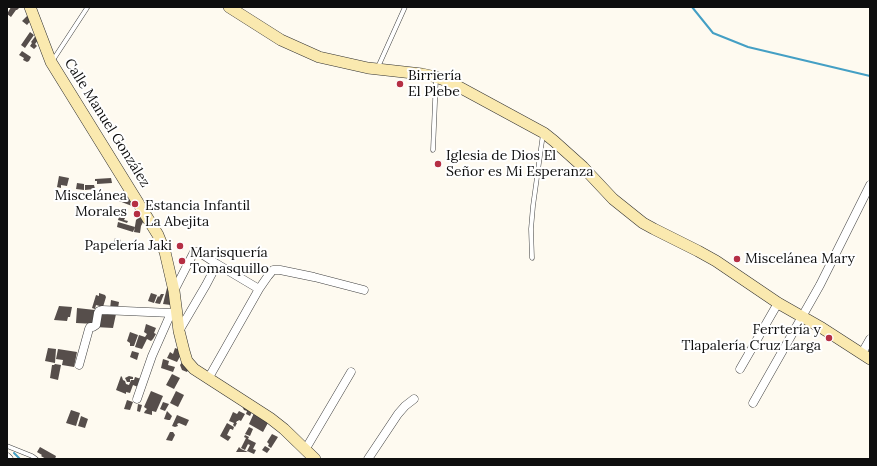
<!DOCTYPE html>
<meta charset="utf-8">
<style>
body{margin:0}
#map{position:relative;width:877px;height:466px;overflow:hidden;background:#fefaf0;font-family:Lora,serif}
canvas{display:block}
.frame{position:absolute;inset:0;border:8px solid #0e0e0e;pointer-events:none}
</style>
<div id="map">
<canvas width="877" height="466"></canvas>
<div class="frame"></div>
</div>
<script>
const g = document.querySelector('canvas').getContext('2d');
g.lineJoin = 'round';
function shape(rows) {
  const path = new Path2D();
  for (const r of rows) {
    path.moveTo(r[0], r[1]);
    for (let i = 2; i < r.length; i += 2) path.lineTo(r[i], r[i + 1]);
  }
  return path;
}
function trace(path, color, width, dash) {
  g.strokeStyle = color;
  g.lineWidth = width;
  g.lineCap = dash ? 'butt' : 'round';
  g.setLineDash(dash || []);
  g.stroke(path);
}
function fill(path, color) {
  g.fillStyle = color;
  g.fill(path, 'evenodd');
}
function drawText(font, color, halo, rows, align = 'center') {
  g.font = font + ' Lora,serif';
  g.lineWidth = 4;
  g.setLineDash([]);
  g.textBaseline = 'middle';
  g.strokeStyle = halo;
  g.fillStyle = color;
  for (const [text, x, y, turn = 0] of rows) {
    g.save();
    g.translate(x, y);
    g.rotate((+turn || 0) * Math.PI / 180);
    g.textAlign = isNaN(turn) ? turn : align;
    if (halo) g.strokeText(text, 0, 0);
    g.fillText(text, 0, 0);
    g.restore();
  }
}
const stream = shape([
 [692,7,713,33,748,47,870,76],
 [14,453,20,459]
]);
const building = shape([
 [11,7,20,7,17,10,16,10,11,17,7,14],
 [29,14,33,18,27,25,22,21],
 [30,32,34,35,25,48,21,45],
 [37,34,39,39,35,44,37,46,34,49,30,46,32,43,31,42],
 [22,51,31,57,29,61,27,62,23,60,24,58,19,55],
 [59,176,69,178,67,186,61,185,61,188,57,187],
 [111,178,112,183,97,184,97,181,95,181,95,179],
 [77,183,84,184,84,190,76,189],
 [85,185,94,185,95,189,85,190],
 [121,193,131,196,137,208,119,201],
 [120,214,126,216,124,220,128,221,127,223,118,220],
 [144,216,144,220,141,226,140,233,134,232,136,220,139,217],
 [118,222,135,227,133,232,117,227],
 [115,238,121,240,120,242,121,243,119,249,112,246],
 [168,284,171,305,163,304],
 [99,293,105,295,106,297,103,307,96,305,95,309,92,308,96,295,99,296],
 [151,293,157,295,154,303,148,301],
 [161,294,164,294,160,304,155,303,158,296,159,297],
 [111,300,119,302,118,308,110,309],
 [59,306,72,307,70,317,68,317,67,321,54,320],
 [77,308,95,310,95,324,76,323],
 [101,313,116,314,113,328,95,327],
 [146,324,156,328,154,333,156,334,153,339,151,341,147,339,142,349,135,347,139,335,145,337,147,334,144,332],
 [130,332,138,335,134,346,130,346,130,343,127,341],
 [48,348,56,349,55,363,45,361],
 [175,348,183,351,177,362,167,358,170,352,173,354],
 [58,349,77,352,74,367,62,365,63,360,56,359],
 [132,351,139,353,137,360,130,357],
 [163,359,169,361,168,365,175,367,173,372,161,368],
 [184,360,190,367,187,372,182,370,180,365],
 [55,364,61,365,58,380,50,378,52,365,54,365],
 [172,374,180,378,174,389,166,385],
 [121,376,122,377,123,380,125,381,126,384,129,385,131,380,134,380,135,377,141,379,138,387,133,385,130,393,126,392,126,394,116,390],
 [129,376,133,377,133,379,130,379,130,382,127,382,125,378],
 [151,391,163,396,156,412,152,411,152,415,144,413,145,411,147,409,144,407],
 [176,391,184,395,178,407,170,403],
 [127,400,133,402,130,410,124,409],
 [163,402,169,404,165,411,160,409],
 [138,404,142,405,140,412,137,411],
 [242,406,253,410,250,416,246,414,247,411,244,410],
 [71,410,80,413,76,426,66,423],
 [167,411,172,416,170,420,168,420,164,419],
 [239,411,245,414,241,421,239,420,238,421,237,421,236,423,237,423,235,427,233,425,234,423,229,421,233,412,237,414],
 [254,413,269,421,263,432,249,424],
 [177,415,189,420,186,426,179,423,177,424,178,426,175,427,172,426],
 [81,416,88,419,85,428,78,426],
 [227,423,234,427,233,430,231,429,230,429,227,435,231,437,228,441,220,436],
 [249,427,253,429,250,436,245,434],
 [170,432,173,432,175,435,172,441,166,440],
 [272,434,278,437,271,448,268,446,269,444,267,442],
 [245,435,249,437,248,439,250,440,245,450,241,448,246,438,244,437],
 [250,440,256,443,253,449,256,450,254,454,247,451,250,445,248,444],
 [265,446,270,449,267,453,262,450],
 [40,447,56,456,55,459,46,459,41,456,42,455,37,452],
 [239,447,241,449,248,452,236,452]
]);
const service = shape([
 [53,60,87,8],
 [378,67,405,7],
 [433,150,436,78],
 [532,258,531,229,533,206,543,134],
 [7,446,32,456,36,459]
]);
const minor = shape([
 [217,264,259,289],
 [174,291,194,252,197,252,200,253,217,264,206,285,179,331],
 [862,353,870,339],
 [79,365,89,329,90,327,93,327,96,325,98,313,99,311,102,310,171,313,177,313],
 [740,369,778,303],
 [208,379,259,289,268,276,273,270,280,270,314,277,364,290],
 [137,399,152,356,171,313],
 [753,403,820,285,870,185],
 [305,450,351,372],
 [7,457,9,459],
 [368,459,398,414,405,406,414,399]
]);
const secondary = shape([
 [30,7,51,62,158,235,165,252,174,291,179,331,184,351,187,361,194,369,270,418,284,429,315,459],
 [229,7,281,40,319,57,368,68,422,74,436,77,450,82,509,114,544,133,554,141,583,167,613,199,643,223,654,229,698,251,716,261,778,303,822,328,870,359]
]);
const markers = [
 [400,84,4,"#b52f44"],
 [438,164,4,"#b52f44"],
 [135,204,4,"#b52f44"],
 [137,214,4,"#b52f44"],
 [180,246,4,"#b52f44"],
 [737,259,4,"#b52f44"],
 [182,261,4,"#b52f44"],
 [829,338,4,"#b52f44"]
];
const poiNames = [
 ["Birriería",408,76],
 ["El Plebe",408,92],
 ["Iglesia de Dios El",446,156],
 ["Señor es Mi Esperanza",446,172],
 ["Miscelánea",127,196,"right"],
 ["Morales",127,212,"right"],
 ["Estancia Infantil",145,206],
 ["La Abejita",145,222],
 ["Papelería Jaki",172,246,"right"],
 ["Marisquería",190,253],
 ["Tomasquillo",190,269],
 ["Miscelánea Mary",745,259],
 ["Ferrtería y",821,330,"right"],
 ["Tlapalería Cruz Larga",821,346,"right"]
];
const streetNames = [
 ["Calle Manuel González",107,123,58]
];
trace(stream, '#449fc4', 2);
fill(building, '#564e4b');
trace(service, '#414141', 5);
trace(minor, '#414141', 9);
trace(secondary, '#303030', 12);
trace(service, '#fff', 4);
trace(minor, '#fff', 8);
trace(secondary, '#fae9af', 11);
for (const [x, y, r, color] of markers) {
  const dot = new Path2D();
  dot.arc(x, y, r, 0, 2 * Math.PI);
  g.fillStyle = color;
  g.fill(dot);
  trace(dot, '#fff', 1.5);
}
drawText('14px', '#0e0e0e', '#fff', poiNames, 'left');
drawText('14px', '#0e0e0e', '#fff', streetNames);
</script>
